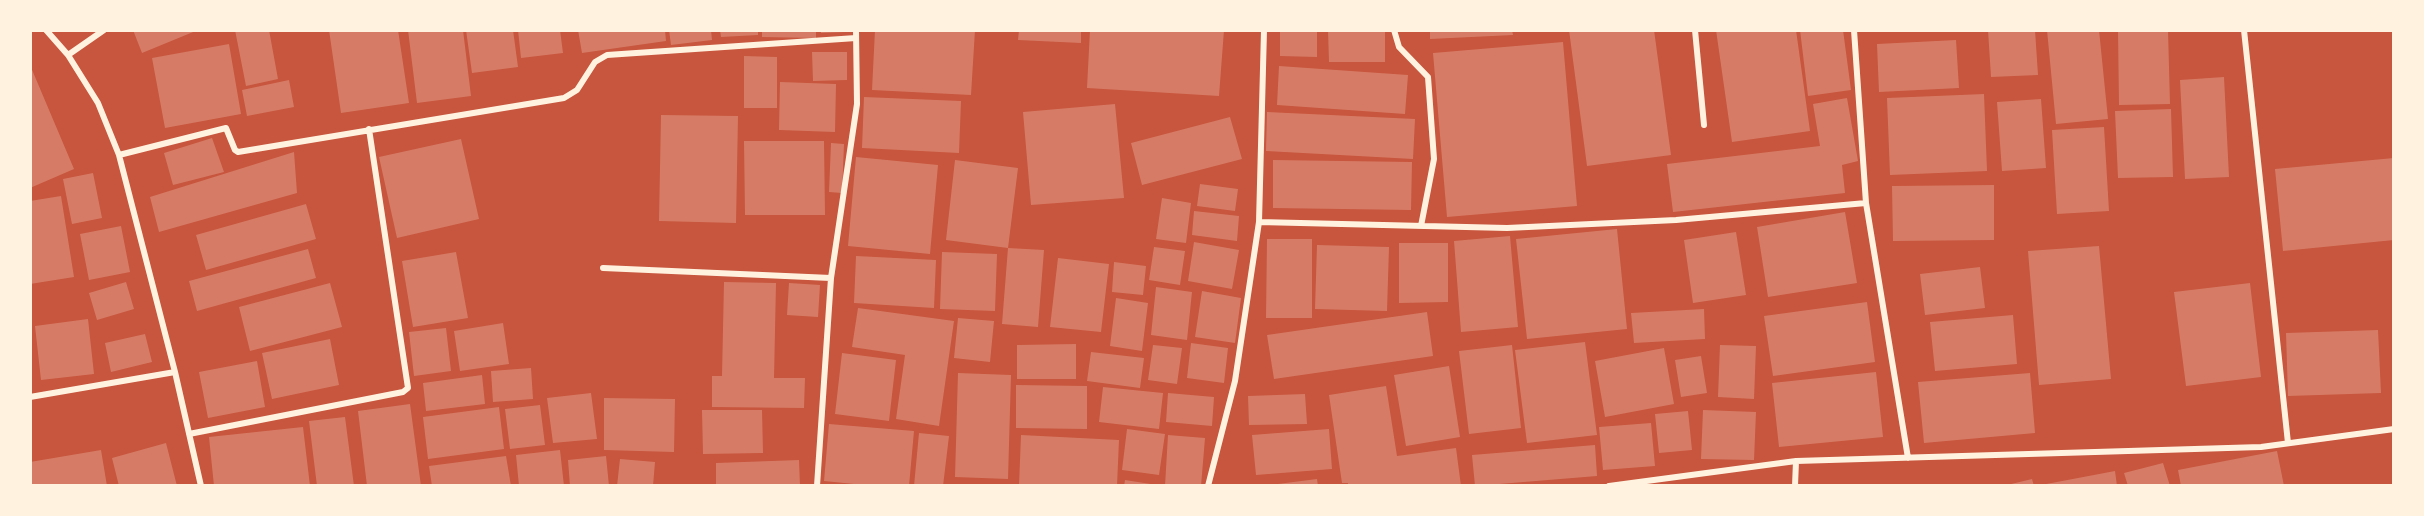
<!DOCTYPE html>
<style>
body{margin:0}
#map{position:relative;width:2424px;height:516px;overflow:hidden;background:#c8553d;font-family:Signika,sans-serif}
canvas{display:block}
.frame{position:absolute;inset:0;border:32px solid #fff3e0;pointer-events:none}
</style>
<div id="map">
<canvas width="2424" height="516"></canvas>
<div class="frame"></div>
</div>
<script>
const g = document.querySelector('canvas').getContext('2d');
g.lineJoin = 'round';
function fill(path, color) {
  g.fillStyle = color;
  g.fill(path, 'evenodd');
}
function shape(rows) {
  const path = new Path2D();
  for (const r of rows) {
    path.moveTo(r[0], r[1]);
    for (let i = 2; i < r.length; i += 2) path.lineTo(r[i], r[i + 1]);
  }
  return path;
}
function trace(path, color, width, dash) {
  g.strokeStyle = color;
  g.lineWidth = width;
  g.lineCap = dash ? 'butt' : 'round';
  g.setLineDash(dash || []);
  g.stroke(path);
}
const building = shape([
 [133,30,198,30,142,53],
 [235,30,269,30,278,79,246,86],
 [329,30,398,30,409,103,341,113],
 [408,30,463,30,471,96,417,103],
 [466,30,513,30,518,67,472,73],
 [518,30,560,30,563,53,521,58],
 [578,30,665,30,666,41,582,53],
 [669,30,711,30,712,40,671,45],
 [720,30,758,30,758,35,721,37],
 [762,30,816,30,816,38,762,37],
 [821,30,846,30,847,32,821,33],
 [875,30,975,30,971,95,872,90],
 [1019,30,1081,30,1081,43,1018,40],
 [1090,30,1224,30,1219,96,1087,88],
 [1280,30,1317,30,1317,57,1280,56],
 [1328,30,1385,30,1385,62,1329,62],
 [1430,30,1512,30,1513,35,1430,39],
 [1569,30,1654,30,1671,155,1587,166],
 [1716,30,1796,30,1810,131,1732,142],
 [1800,30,1843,30,1851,90,1808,96],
 [1988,30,2035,30,2038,75,1991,77],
 [2047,30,2099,30,2108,119,2056,124],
 [2118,30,2168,30,2170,104,2119,105],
 [1956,40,1959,88,1879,92,1877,44],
 [1563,42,1577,206,1447,217,1433,53],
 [229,44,241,114,165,128,152,58],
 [812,52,847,52,847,80,813,81],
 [744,56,777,57,777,108,744,108],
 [30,65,74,169,30,188],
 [1279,66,1408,75,1405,114,1277,105],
 [2224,77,2229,177,2185,179,2180,80],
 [289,80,294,107,247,116,242,90],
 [780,82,836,84,835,132,779,130],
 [1984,94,1987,171,1890,175,1887,98],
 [864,97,961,101,959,153,862,148],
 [1847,98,1858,161,1842,165,1845,193,1673,212,1667,164,1820,146,1813,104],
 [2041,99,2046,168,2002,171,1997,102],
 [1115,104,1124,198,1031,205,1023,112],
 [2171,109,2173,177,2118,178,2115,111],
 [1267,112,1415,119,1413,159,1266,151],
 [661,115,738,116,736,223,659,221],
 [1230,117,1242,159,1142,185,1131,143],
 [2104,127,2109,211,2057,214,2052,130],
 [212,138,224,172,173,185,164,153],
 [461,139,479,219,397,238,379,157],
 [744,141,824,141,825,215,745,215],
 [831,143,844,144,842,193,829,192],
 [294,152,297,193,159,232,150,197],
 [856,157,938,165,930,254,848,246],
 [2394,158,2394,240,2283,251,2275,169],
 [955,160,1018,168,1008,248,1044,250,1038,327,1002,324,1008,248,946,240],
 [1273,160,1412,162,1411,210,1273,208],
 [93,173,102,218,72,224,63,179],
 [1200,184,1238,189,1235,211,1197,206],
 [1994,185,1994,240,1893,241,1892,186],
 [61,196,74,277,30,284,30,201],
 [1162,198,1191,203,1186,243,1156,239],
 [306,204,316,239,206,270,196,235],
 [1194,211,1239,216,1237,241,1192,235],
 [1845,212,1857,283,1768,297,1757,227],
 [121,226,130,272,89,280,80,234],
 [1617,229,1627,329,1527,339,1516,239],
 [1736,232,1746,295,1693,303,1684,240],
 [1510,236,1518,327,1461,332,1454,241],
 [1267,239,1312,239,1312,318,1266,318],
 [1194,242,1239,250,1232,289,1188,281],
 [1399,243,1448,243,1448,302,1399,303],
 [1317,245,1389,247,1387,311,1315,309],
 [2099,246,2111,379,2039,385,2028,251],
 [1154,247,1185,251,1180,285,1149,280],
 [308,249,316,278,197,311,189,281],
 [456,252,468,318,413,327,402,261],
 [942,252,997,254,995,311,940,309],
 [856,256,936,260,934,308,854,303],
 [1058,258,1109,264,1101,332,1050,327],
 [1114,262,1146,266,1143,295,1112,292],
 [1980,267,1985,308,1925,315,1920,274],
 [126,282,134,309,97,320,89,293],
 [724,282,776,283,774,378,805,378,804,408,712,407,712,376,722,376],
 [330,283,342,327,250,351,239,307],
 [789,283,820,285,818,317,787,315],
 [2250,283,2261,377,2186,386,2174,292],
 [1156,287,1192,292,1187,340,1151,335],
 [1202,291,1241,298,1235,343,1195,337],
 [1116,298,1148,303,1142,351,1110,346],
 [1867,302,1875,362,1773,376,1764,316],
 [858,308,954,321,939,426,896,419,905,355,852,347],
 [1704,309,1705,339,1634,343,1631,313],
 [1427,312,1433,356,1274,379,1267,335],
 [2013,315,2017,364,1935,371,1930,322],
 [958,318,994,321,990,362,954,358],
 [88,319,94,374,41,380,35,326],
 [503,323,509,364,460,371,454,331],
 [446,328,451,371,414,376,409,332],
 [2378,330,2381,393,2288,396,2286,333],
 [145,334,152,362,111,372,105,343],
 [330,339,339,385,272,399,262,353],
 [1585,342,1597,435,1527,443,1515,350],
 [1191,343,1228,348,1224,383,1187,378],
 [1076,344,1076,379,1017,379,1017,345],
 [1153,345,1182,348,1177,384,1148,380],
 [1512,345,1521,428,1469,434,1459,351],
 [1720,345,1756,346,1754,399,1718,397],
 [1664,348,1674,404,1605,417,1595,361],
 [1091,352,1144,358,1140,388,1087,381],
 [842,353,896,360,889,421,835,414],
 [1701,356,1707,393,1681,397,1675,360],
 [257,361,265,407,208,418,199,372],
 [1449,366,1460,437,1406,446,1394,375],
 [531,368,533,399,493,402,491,371],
 [1876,372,1883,437,1779,447,1772,383],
 [958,373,1011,375,1008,479,955,477],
 [2030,373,2035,433,1924,443,1918,382],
 [482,375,485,404,426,411,423,383],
 [1016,385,1087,386,1087,429,1016,428],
 [1386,386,1397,456,1456,448,1461,486,1348,486,1348,483,1342,483,1329,395],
 [1103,387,1163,393,1159,429,1099,422],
 [591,393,597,439,553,443,547,398],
 [1168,393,1214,397,1212,426,1166,422],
 [1305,394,1307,424,1249,425,1248,396],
 [604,398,675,399,674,452,604,450],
 [410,404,421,486,367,486,358,411],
 [540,405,545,445,510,449,505,409],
 [499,407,504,449,428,459,423,417],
 [702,410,762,410,763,453,703,454],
 [1703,410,1756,412,1754,460,1701,459],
 [1688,411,1692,450,1659,453,1655,414],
 [345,417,354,486,317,486,309,421],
 [1651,423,1655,466,1603,470,1599,427],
 [829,424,914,431,909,486,874,486,824,481],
 [303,427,310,486,214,486,209,437],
 [1127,429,1165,434,1159,475,1122,470],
 [1329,429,1332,469,1256,475,1252,435],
 [919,433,949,436,943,486,914,486],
 [1021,435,1119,440,1117,486,1019,486],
 [1168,435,1205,438,1201,486,1165,486],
 [166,443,177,486,119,486,112,458],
 [1595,445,1597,476,1475,486,1472,455],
 [101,450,107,486,30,486,30,462],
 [560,450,564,486,519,486,516,455],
 [2277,451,2284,486,2181,486,2178,470],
 [506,456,511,486,432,486,429,466],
 [606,456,609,486,570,486,568,460],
 [620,459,655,462,653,486,617,486],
 [799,460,800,486,716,486,716,463],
 [2163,463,2170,486,2128,486,2124,473],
 [2115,471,2117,486,2042,486,2041,485],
 [1317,479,1318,486,1270,486,1270,485],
 [2032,479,2034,486,2007,486,2007,485],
 [1125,480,1157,485,1157,486,1124,486]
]);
const minor = shape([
 [46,30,68,55,98,103,119,155,175,372,201,486],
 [1394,30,1399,47,1428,77,1434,159,1421,226],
 [1695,30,1704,125],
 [1854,30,1866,203,1908,458],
 [2244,30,2288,443],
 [68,55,104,30],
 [119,155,226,128,235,150,238,152,564,98,577,90,595,62,607,55,856,38],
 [1259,222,1507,228,1676,220,1866,203],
 [603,268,831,278],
 [30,397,175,372],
 [189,434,403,392,408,388,369,129],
 [817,486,831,278,857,104,856,30],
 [1208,486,1235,381,1259,222,1264,30],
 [1609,486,1796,461,2261,447,2394,429],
 [1795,486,1796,461]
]);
fill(building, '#d67c66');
trace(minor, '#fff3e0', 6);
</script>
